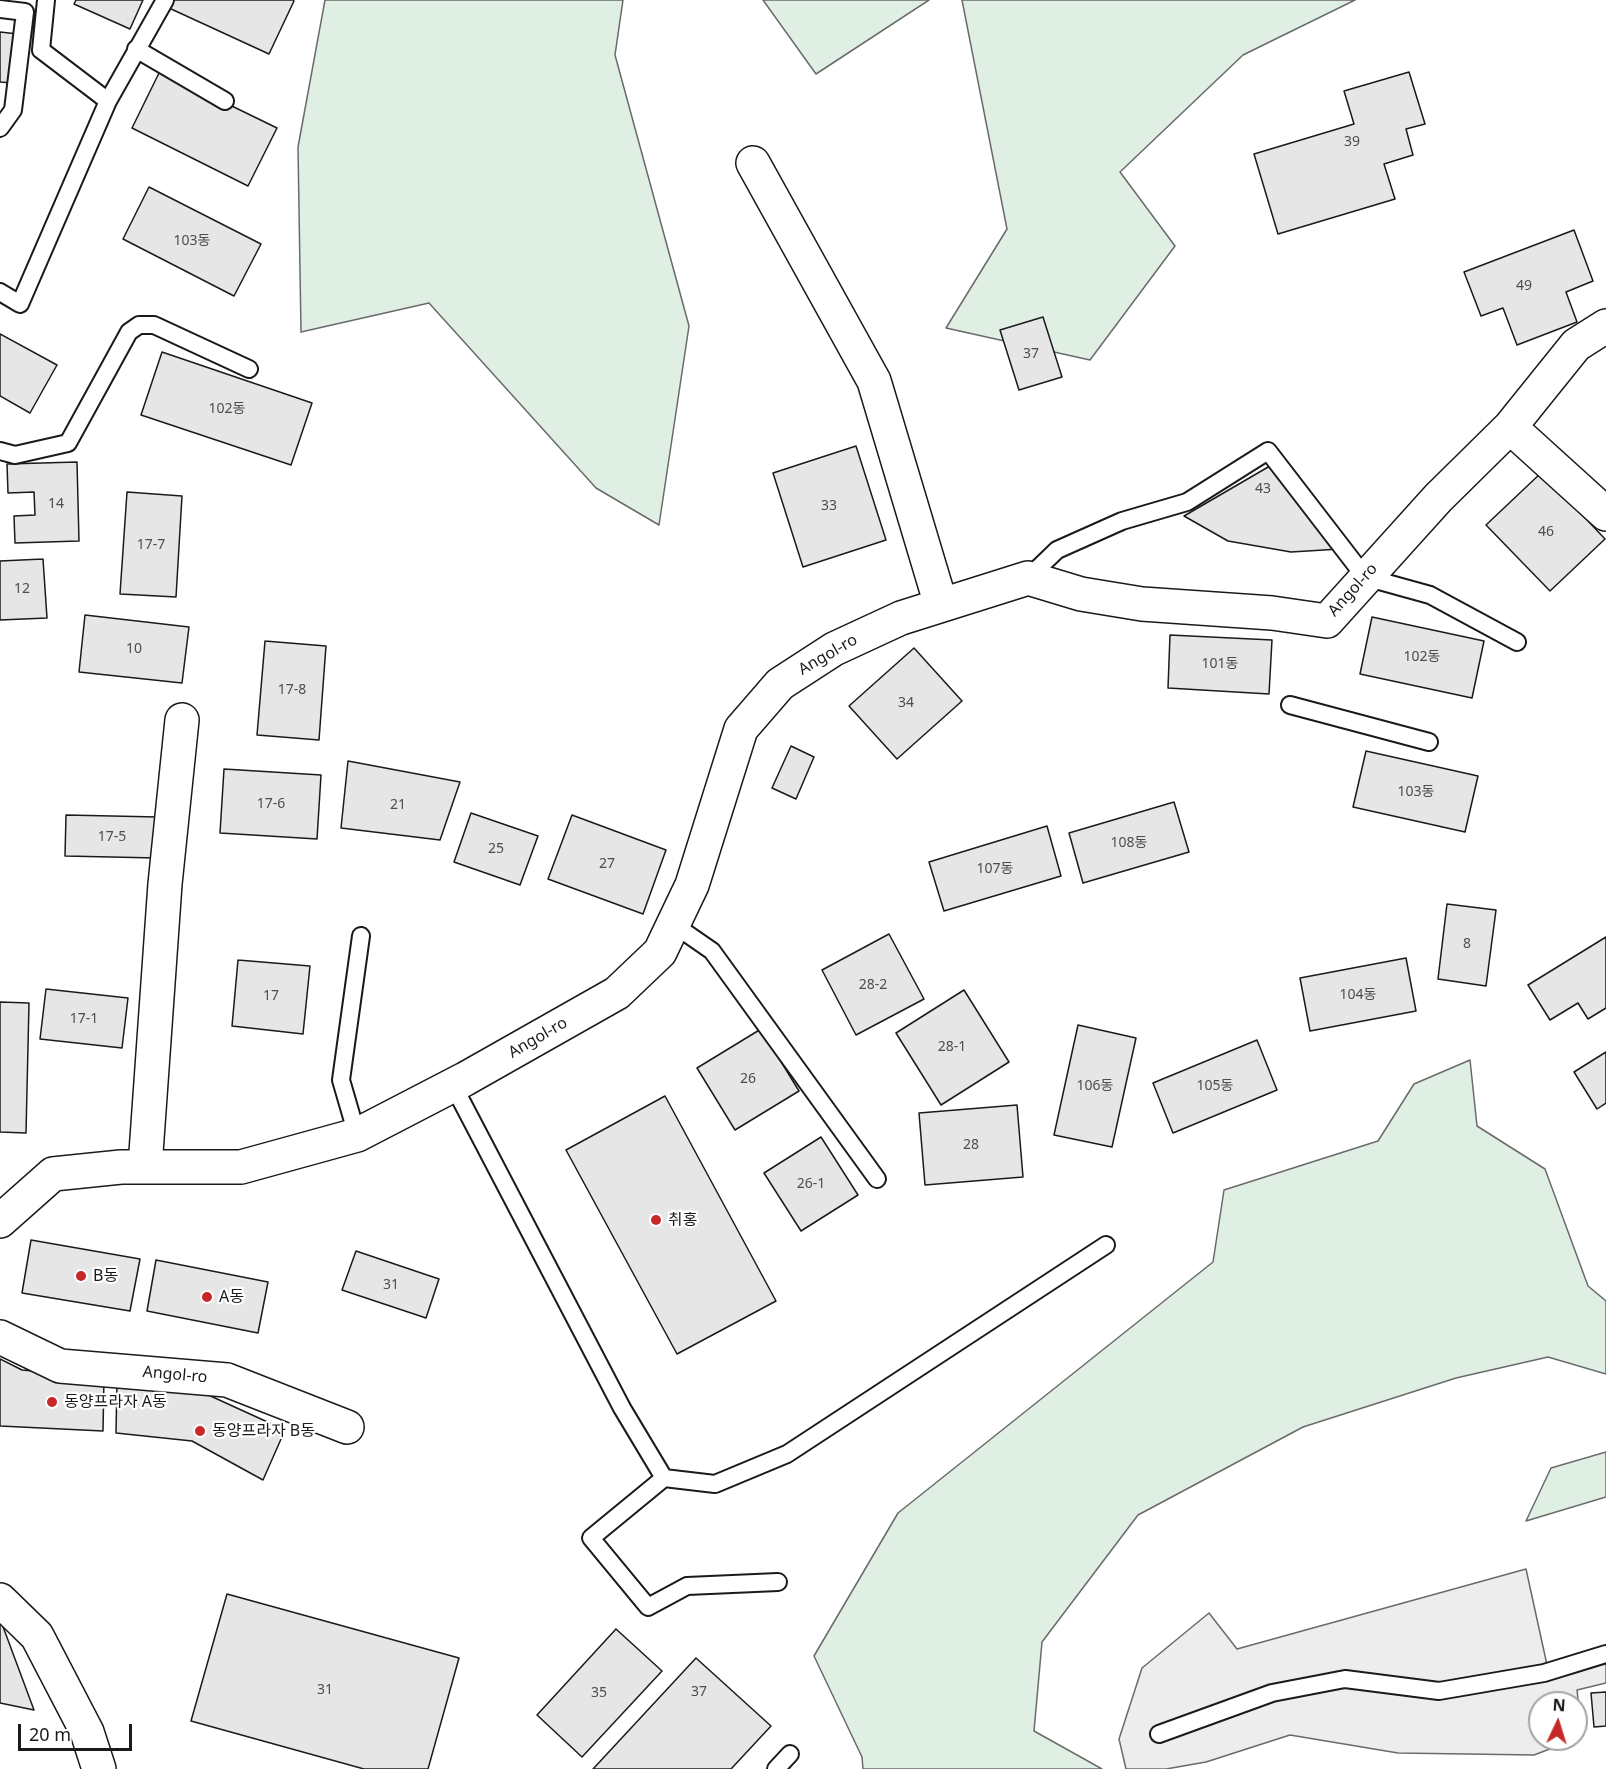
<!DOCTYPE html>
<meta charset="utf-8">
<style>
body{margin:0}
#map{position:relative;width:1606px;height:1769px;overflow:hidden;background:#fff;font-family:"Noto Sans",sans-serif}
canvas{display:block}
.north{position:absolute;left:1528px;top:1691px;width:60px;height:60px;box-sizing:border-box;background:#fff;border:2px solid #a3a3a3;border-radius:50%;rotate:4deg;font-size:16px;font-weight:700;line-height:24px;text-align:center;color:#1a1a1a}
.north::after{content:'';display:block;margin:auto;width:21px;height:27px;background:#c62828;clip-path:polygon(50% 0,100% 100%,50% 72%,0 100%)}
.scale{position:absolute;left:18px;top:1724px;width:114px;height:27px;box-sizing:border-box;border:3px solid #1a1a1a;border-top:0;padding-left:8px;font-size:18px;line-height:21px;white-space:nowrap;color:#1a1a1a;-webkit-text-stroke:4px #fff;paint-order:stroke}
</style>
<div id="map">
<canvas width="1606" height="1769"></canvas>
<div class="north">N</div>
<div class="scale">20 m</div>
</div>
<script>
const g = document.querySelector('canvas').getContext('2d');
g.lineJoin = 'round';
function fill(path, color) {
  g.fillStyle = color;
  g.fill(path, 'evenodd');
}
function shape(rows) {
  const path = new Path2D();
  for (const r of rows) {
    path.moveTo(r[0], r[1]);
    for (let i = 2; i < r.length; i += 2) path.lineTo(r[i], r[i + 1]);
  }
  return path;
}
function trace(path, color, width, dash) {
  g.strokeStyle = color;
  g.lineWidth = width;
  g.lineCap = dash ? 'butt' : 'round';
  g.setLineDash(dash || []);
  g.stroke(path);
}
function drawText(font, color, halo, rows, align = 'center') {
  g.font = font + ' "Noto Sans","Noto Sans KR",sans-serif';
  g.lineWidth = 4.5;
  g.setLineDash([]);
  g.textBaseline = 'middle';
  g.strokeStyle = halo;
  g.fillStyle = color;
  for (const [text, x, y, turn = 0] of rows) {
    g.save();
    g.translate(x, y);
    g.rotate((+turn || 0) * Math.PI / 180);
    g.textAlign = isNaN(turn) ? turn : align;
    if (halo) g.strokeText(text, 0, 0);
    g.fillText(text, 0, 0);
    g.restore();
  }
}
const green = shape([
 [325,0,623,0,615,55,689,326,659,525,596,488,429,303,301,332,298,147,325,0],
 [763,0,929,0,816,74,763,0],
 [962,0,1355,0,1243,55,1120,172,1175,246,1090,360,946,328,1007,229,962,0],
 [1470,1060,1477,1126,1545,1169,1588,1286,1606,1301,1606,1374,1548,1357,1456,1378,1303,1427,1138,1515,1042,1642,1034,1731,1102,1769,863,1769,862,1757,814,1656,898,1513,1213,1262,1224,1190,1378,1141,1414,1084,1470,1060],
 [1606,1452,1606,1497,1526,1521,1551,1468,1606,1452]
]);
const parking = shape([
 [1526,1569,1549,1674,1606,1654,1606,1683,1577,1690,1582,1736,1576,1739,1576,1703,1540,1703,1540,1739,1576,1739,1534,1755,1398,1753,1290,1735,1206,1762,1166,1769,1126,1769,1119,1739,1142,1668,1209,1613,1237,1649,1526,1569]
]);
const building = shape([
 [76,0,143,0,130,29,74,4,76,0],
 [172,0,293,0,294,1,269,54,169,8,172,0],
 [0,32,18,34,12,83,0,82,0,32],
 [160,71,277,128,248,186,132,128,160,71],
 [1409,72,1425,124,1406,129,1413,155,1384,164,1395,199,1278,234,1254,154,1354,124,1344,91,1409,72],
 [149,187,261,244,234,296,123,239,149,187],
 [1574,230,1593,281,1566,292,1577,322,1517,345,1503,308,1481,316,1464,272,1574,230],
 [1043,317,1062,377,1019,390,1000,330,1043,317],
 [0,334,57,365,30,413,0,396,0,334],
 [162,352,312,403,291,465,141,415,162,352],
 [856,446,886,540,803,567,773,473,856,446],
 [77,462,79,541,15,543,14,516,35,515,34,492,8,493,7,464,77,462],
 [1275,463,1340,549,1291,552,1228,541,1184,516,1275,463],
 [1542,472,1605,539,1550,591,1486,525,1542,472],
 [127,492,182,496,176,597,120,594,127,492],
 [43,559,47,618,0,620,0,561,43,559],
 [85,615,189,627,182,683,79,672,85,615],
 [1372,617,1484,641,1472,698,1360,674,1372,617],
 [1170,635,1272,640,1269,694,1168,688,1170,635],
 [265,641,326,646,319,740,257,735,265,641],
 [914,648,962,701,897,759,849,706,914,648],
 [791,746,814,757,796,799,772,788,791,746],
 [1366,751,1478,776,1465,832,1353,807,1366,751],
 [348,761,460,782,440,840,341,828,348,761],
 [224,769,321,775,317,839,220,833,224,769],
 [1174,802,1189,852,1083,883,1069,833,1174,802],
 [471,813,538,836,520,885,454,862,471,813],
 [66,815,158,817,157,858,65,856,66,815],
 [572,815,666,850,643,914,548,879,572,815],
 [1047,826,1061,876,944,911,929,862,1047,826],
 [1447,904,1496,910,1486,986,1438,979,1447,904],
 [889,934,924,999,856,1035,822,970,889,934],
 [1606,937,1606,1008,1588,1019,1578,1003,1550,1020,1528,985,1606,937],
 [1406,958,1416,1011,1310,1031,1300,978,1406,958],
 [238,960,310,966,303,1034,232,1026,238,960],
 [46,989,128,998,122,1048,40,1039,46,989],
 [964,990,1009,1062,941,1105,896,1033,964,990],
 [0,1002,29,1003,26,1133,0,1132,0,1002],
 [1078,1025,1136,1038,1112,1147,1054,1135,1078,1025],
 [761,1029,799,1091,735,1130,697,1068,761,1029],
 [1257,1040,1277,1090,1173,1133,1153,1083,1257,1040],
 [1606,1052,1606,1103,1597,1109,1574,1072,1606,1052],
 [665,1096,776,1301,677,1354,566,1150,665,1096],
 [1017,1105,1023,1177,925,1185,919,1113,1017,1105],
 [821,1137,858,1195,801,1231,764,1173,821,1137],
 [31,1240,140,1259,130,1311,22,1293,31,1240],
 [356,1251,439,1279,426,1318,342,1290,356,1251],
 [156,1260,268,1282,258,1333,147,1311,156,1260],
 [0,1359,22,1370,104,1377,103,1431,0,1426,0,1359],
 [117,1380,204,1393,285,1430,263,1480,192,1441,116,1433,117,1380],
 [227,1594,459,1658,428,1769,364,1769,191,1721,227,1594],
 [0,1620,2,1624,34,1710,0,1703,0,1620],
 [616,1629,662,1671,582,1757,537,1715,616,1629],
 [696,1658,771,1726,731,1769,593,1769,696,1658],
 [1606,1692,1606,1726,1594,1727,1591,1693,1606,1692]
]);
const service = shape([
 [46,0,41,50,108,101],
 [0,9,25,12,13,110,0,128],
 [136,49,225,101],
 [0,292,20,304,108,101,165,0],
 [0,451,15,455,68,443,129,332,139,325,154,325,249,369],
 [1028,578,1057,550,1122,521,1187,502,1268,451,1365,577,1430,595,1517,642],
 [1290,705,1429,742],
 [673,924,712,951,877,1179],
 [453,1085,622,1408,664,1478,715,1484,787,1454,1106,1245],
 [357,1135,341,1080,361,936],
 [664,1478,591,1538,648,1607,687,1586,778,1582],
 [1159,1734,1272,1693,1345,1679,1439,1691,1544,1673,1606,1654],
 [776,1769,790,1754]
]);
const minor = shape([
 [753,163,874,381,941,605],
 [1510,427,1606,514],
 [145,1167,165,884,182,720],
 [0,1221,53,1174,121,1167,241,1167,357,1135,465,1079,617,993,660,952,692,885,741,729,780,684,834,649,901,618,1028,578,1081,594,1142,604,1272,613,1327,621,1438,498,1510,427,1576,345,1606,326],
 [0,1337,60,1366,227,1380,347,1427],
 [0,1600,37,1636,87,1732,99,1769]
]);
const markers = [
 [656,1220,6,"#c62828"],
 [81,1276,6,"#c62828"],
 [207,1297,6,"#c62828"],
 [52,1402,6,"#c62828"],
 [200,1431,6,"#c62828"]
];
const numberNames = [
 ["39",1352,142],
 ["103동",192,241],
 ["49",1524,286],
 ["37",1031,354],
 ["102동",227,409],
 ["43",1263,489],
 ["14",56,504],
 ["33",829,506],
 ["46",1546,532],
 ["17-7",151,545],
 ["12",22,589],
 ["10",134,649],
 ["102동",1422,657],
 ["101동",1220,664],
 ["17-8",292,690],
 ["34",906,703],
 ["103동",1416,792],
 ["17-6",271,804],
 ["21",398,805],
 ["17-5",112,837],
 ["108동",1129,843],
 ["25",496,849],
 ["27",607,864],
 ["107동",995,869],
 ["8",1467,944],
 ["28-2",873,985],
 ["104동",1358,995],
 ["17",271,996],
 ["17-1",84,1019],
 ["28-1",952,1047],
 ["26",748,1079],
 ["106동",1095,1086],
 ["105동",1215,1086],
 ["28",971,1145],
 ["26-1",811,1184],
 ["31",391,1285],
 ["31",325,1690],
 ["37",699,1692],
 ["35",599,1693]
];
const streetNames = [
 ["Angol-ro",1353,590,-48],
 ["Angol-ro",828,655,-30],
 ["Angol-ro",538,1038,-30],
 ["Angol-ro",175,1375,5]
];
const poiNames = [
 ["취홍",668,1220],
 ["B동",93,1276],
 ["A동",219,1297],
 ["동양프라자 A동",64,1402],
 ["동양프라자 B동",212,1431]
];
fill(green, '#e0efe3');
trace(green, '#6a6a6a', 1.5);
fill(parking, '#ededed');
trace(parking, '#6a6a6a', 1.5);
fill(building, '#e6e6e6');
trace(building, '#1a1a1a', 1.5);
trace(service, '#1a1a1a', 20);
trace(minor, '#1a1a1a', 36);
trace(service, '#fff', 16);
trace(minor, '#fff', 33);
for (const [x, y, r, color] of markers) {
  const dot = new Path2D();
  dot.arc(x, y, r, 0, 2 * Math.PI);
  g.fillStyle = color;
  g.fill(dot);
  trace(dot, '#fff', 2);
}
drawText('14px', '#4d4d4d', null, numberNames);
drawText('16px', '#1a1a1a', '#fff', streetNames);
drawText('16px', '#1a1a1a', '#fff', poiNames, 'left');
</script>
